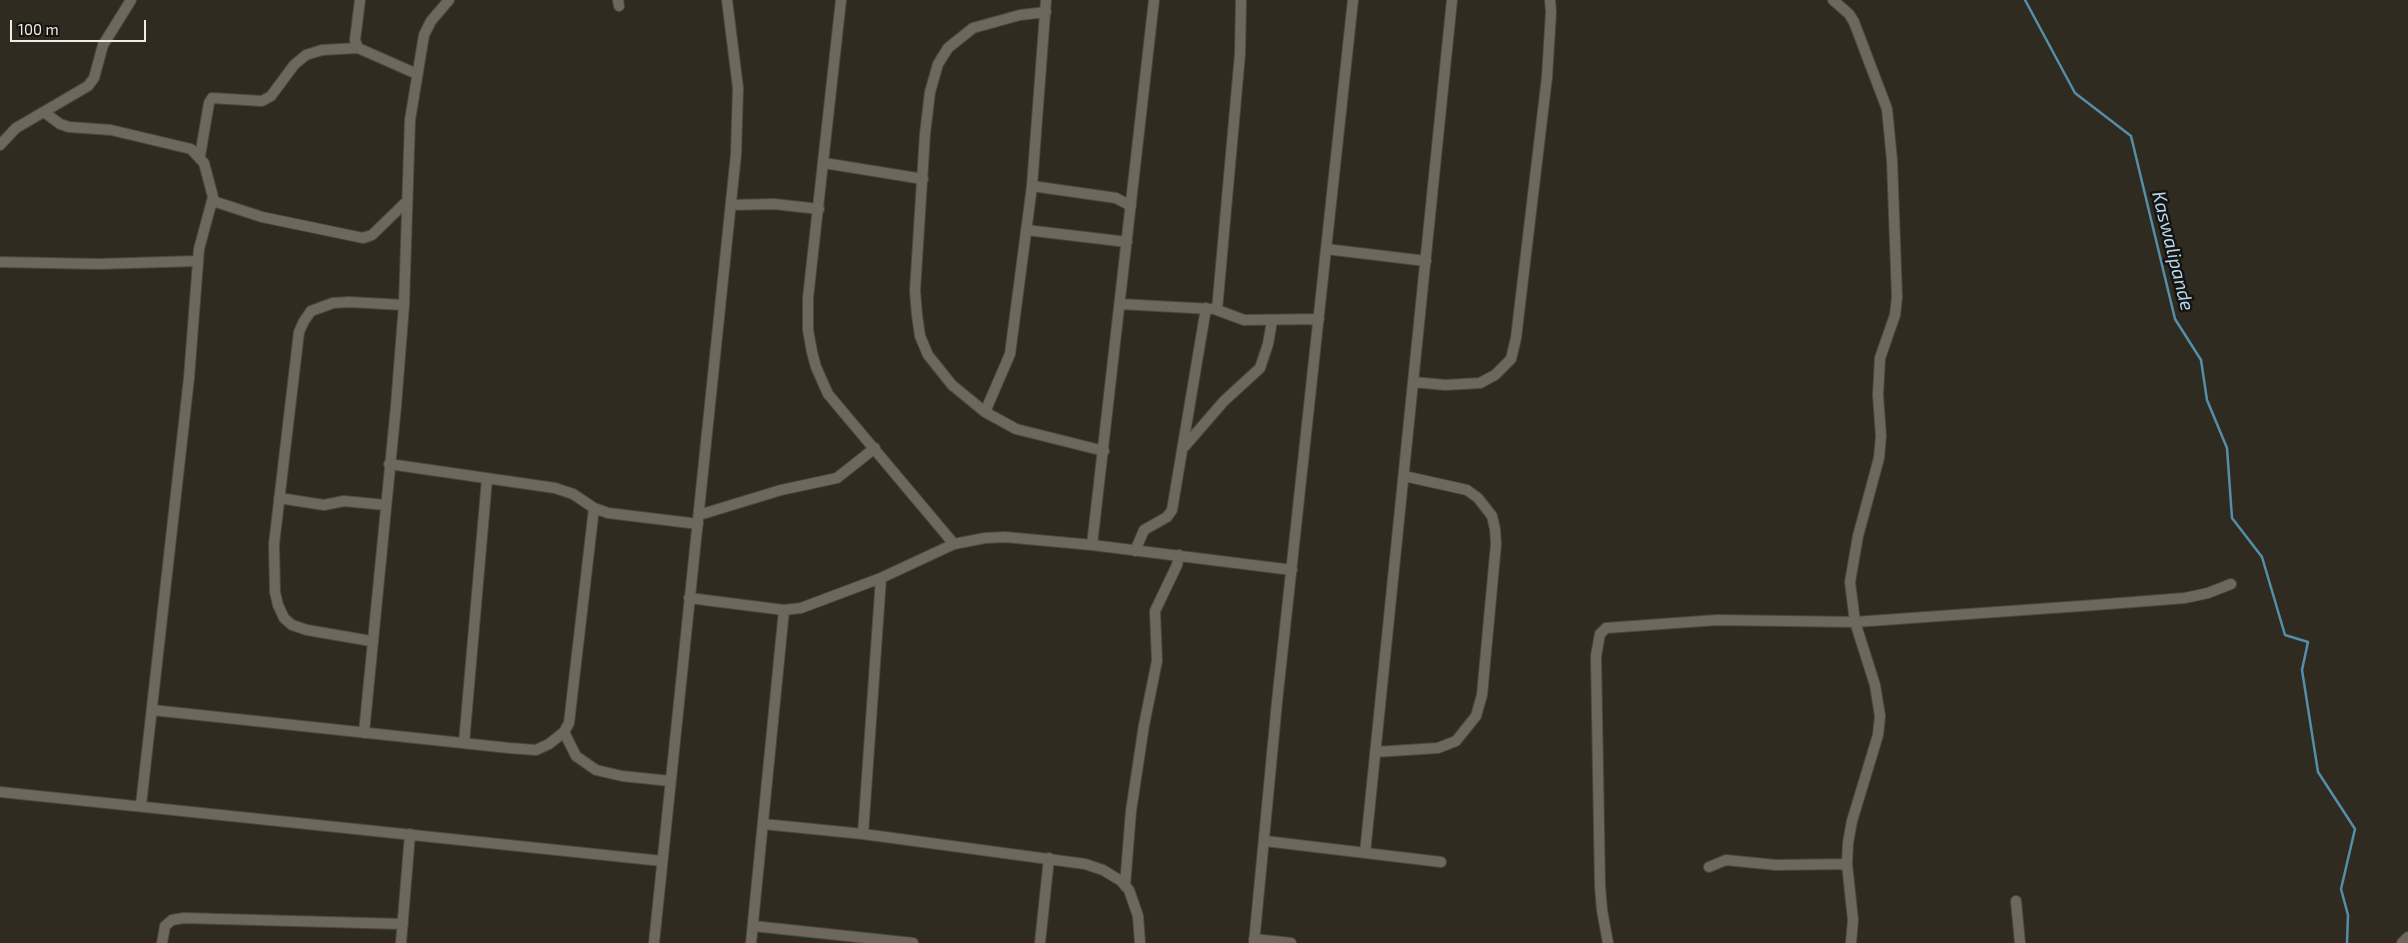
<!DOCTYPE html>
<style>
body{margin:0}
#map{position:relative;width:2408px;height:943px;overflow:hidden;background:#302b20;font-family:"Exo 2",sans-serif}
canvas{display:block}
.scale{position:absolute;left:10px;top:20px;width:136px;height:22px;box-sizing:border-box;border:2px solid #efece5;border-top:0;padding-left:6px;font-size:15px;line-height:18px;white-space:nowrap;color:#efece5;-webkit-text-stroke:4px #16140f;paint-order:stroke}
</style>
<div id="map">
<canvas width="2408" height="943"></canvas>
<div class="scale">100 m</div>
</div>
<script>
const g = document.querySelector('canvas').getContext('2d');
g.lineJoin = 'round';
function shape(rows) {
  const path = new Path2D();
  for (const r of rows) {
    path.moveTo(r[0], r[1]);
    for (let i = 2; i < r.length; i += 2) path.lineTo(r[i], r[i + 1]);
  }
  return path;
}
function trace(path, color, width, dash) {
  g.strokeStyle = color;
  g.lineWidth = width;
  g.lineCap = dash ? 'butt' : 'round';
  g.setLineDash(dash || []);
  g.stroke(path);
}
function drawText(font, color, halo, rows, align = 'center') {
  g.font = font + ' "Exo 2",sans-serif';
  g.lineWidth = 5;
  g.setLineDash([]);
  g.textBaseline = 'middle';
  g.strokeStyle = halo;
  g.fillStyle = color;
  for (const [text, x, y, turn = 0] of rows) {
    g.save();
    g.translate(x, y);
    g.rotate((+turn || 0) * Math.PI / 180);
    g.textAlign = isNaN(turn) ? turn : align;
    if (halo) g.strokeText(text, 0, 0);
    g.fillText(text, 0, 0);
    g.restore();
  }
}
const stream = shape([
 [2025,0,2075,93,2131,136,2175,319,2201,360,2207,400,2227,448,2232,518,2262,557,2285,635,2308,642,2302,670,2318,772,2355,829,2341,889,2348,915,2347,943]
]);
const minor = shape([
 [360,0,355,40,358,48,417,74],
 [618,0,619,6],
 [841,0,808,298,808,330,812,352,816,367,828,394,954,544],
 [1241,0,1240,54,1217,310,1244,320,1319,319],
 [1833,0,1849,14,1854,22,1887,109,1892,160,1897,297,1895,315,1880,358,1878,395,1881,436,1879,458,1858,536,1850,582,1855,622,1875,685,1880,716,1878,735,1852,821,1848,843,1847,864,1853,920,1851,943],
 [1046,12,1020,15,973,28,948,48,938,64,930,92,925,134,915,291,917,315,920,336,928,355,952,385,985,412,1016,429,1104,451],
 [44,112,60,124,69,127,111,130,191,149,204,163,213,197,199,249,189,378,141,805],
 [0,145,16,128,88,86,94,78,103,45,131,0],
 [200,156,209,103,212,98,262,101,271,96,294,65,306,55,322,50,358,48],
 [824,163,923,179],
 [1032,186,1116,198,1131,206],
 [213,201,262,217,363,238,372,235,406,202],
 [731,205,774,204,819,209],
 [1026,230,1127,242],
 [1326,249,1426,261],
 [0,262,98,264,198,261],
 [1120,304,1211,309],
 [1413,382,1445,385,1480,383,1495,375,1511,359,1516,338,1547,77,1551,12,1550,0],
 [985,412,1010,354,1032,186,1046,0],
 [1185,446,1224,401,1260,368,1268,344,1272,321],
 [389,464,555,488,573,494,594,508,608,513,698,524],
 [279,498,324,505,344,501,385,505],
 [699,515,781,490,837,478,875,448],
 [1092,545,1154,0],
 [1135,551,1144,530,1167,517,1172,510,1206,308],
 [689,598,784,610,801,608,881,578,954,544,985,538,1005,537,1092,545,1292,570],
 [371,641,307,630,292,625,284,618,278,605,275,592,274,544,299,332,304,321,311,311,333,303,349,302,404,305],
 [152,710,509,748,536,750,549,744,564,732,569,723,594,508],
 [564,732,576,756,596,770,622,776,670,781],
 [364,733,396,406,404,305,410,120,424,35,431,21,449,0],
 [464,743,487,479],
 [1375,752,1438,748,1456,741,1476,716,1482,695,1496,544,1495,529,1492,516,1478,498,1467,490,1404,476],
 [0,792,662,861],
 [763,824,863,834,1085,864,1103,870,1121,881,1129,890,1138,916,1140,943],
 [863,834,881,578],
 [1265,841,1441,862],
 [1365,853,1452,0],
 [1709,867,1726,860,1776,865,1847,864],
 [1125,886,1131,811,1144,725,1157,661,1155,611,1177,565,1179,555],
 [2016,901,2020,943],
 [753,926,913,943],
 [1254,939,1291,943],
 [162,943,165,926,172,920,184,918,403,924],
 [401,943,410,834],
 [654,943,736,154,738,88,727,0],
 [751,943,784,610],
 [1040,943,1049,858],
 [1254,943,1277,702,1353,0],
 [1608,943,1602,910,1600,886,1596,656,1600,634,1606,628,1717,620,1855,622,2095,605,2185,598,2208,593,2231,584],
 [2402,943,2408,937]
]);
const waterNames = [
 ["Kaswalipande",2173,251,76]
];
trace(stream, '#548eaa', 2.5);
trace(minor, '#4c483e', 12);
trace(minor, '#6d685b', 10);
drawText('italic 19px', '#b4d9f2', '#16140f', waterNames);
</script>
